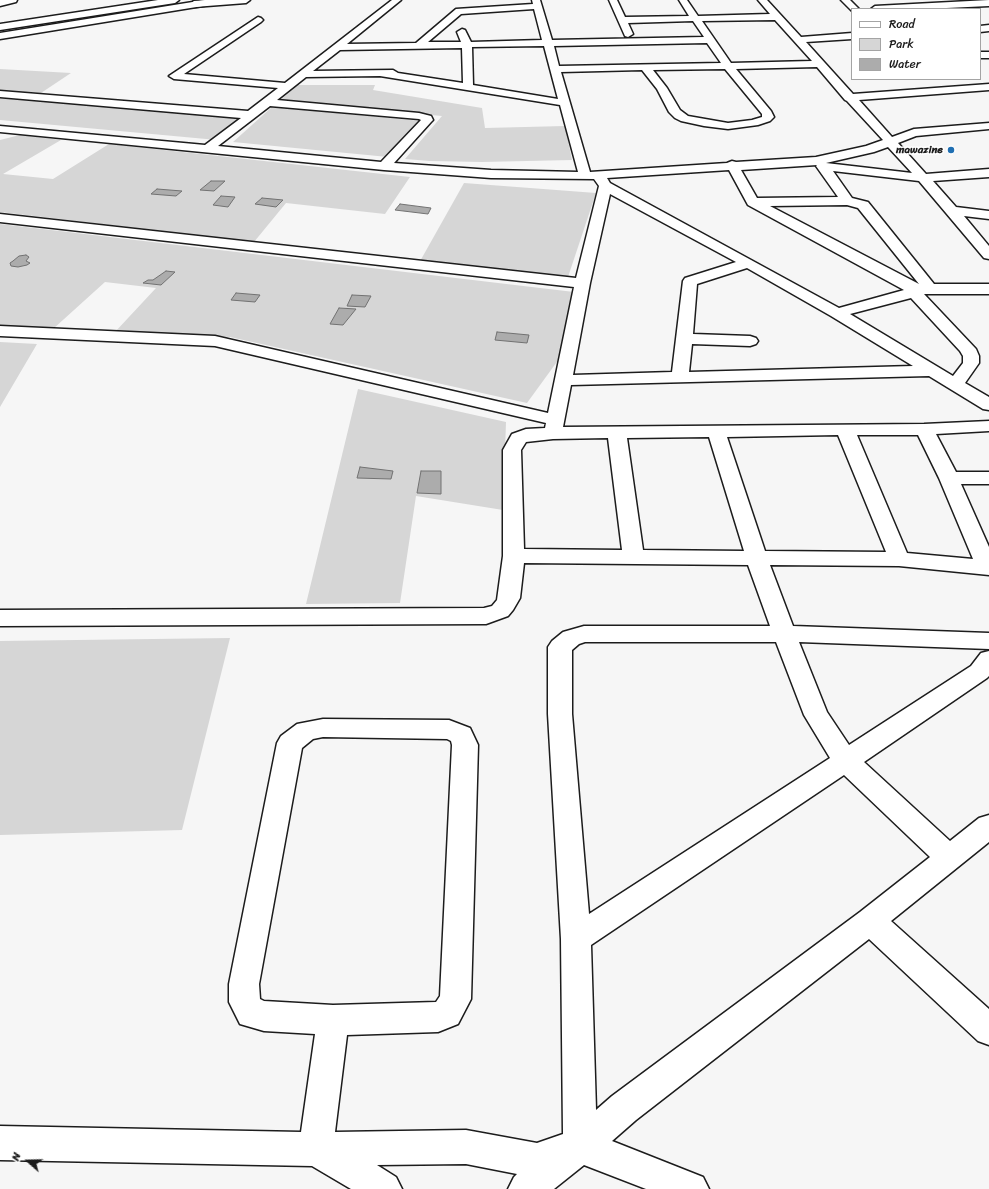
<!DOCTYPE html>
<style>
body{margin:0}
#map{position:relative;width:989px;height:1189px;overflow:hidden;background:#f6f6f6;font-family:Sriracha,sans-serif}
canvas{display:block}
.legend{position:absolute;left:851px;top:8px;width:130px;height:72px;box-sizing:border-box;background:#fff;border:1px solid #a4a4a4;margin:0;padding:5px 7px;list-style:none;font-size:12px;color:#1c1c1c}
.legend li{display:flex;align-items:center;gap:8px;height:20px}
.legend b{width:20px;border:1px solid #a4a4a4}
.north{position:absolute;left:8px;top:1141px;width:40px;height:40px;-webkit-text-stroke:3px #fff;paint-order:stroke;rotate:290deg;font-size:11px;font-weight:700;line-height:16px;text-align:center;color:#1c1c1c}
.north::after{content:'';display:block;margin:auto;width:14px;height:18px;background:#1c1c1c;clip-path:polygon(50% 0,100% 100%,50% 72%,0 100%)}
</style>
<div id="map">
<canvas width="989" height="1189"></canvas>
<ul class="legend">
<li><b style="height:5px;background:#fff"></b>Road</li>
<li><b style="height:11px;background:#d6d6d6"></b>Park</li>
<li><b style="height:11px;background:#acacac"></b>Water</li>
</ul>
<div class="north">N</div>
</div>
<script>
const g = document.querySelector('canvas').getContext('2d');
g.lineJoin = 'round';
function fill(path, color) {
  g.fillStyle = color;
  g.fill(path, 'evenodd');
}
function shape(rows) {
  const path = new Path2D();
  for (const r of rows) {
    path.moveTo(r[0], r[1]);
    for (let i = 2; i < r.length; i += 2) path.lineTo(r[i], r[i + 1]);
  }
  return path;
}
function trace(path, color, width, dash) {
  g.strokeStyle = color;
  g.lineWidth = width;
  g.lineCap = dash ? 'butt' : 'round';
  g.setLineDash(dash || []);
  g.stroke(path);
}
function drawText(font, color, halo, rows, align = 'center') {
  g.font = font + ' Sriracha,sans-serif';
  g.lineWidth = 3;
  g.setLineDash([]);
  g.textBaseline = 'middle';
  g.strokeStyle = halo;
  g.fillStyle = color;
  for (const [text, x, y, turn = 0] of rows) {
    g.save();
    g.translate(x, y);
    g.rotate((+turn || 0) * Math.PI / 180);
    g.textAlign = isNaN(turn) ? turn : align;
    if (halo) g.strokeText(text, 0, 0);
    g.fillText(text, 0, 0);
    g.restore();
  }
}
const green = shape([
 [0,69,71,73,41,93,0,91],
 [298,85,375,85,373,90,482,108,485,128,565,126,572,160,482,162,430,161,405,159,442,116,279,101],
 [0,97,244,118,217,140,0,120],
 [272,107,422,121,388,157,233,142],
 [20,135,61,140,3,174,53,179,109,144,410,177,385,214,286,203,254,242,0,212,0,140],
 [464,183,596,193,568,277,419,263],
 [0,224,574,292,559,359,527,403,230,337,115,332,156,288,105,282,53,329,0,326],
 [0,342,37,344,0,407],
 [358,389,506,422,503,510,416,496,400,603,306,604],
 [230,638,182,830,0,835,0,641]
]);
const water = shape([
 [211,181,225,181,214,191,200,190,211,181],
 [157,189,182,191,176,196,151,194,157,189],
 [221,196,235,197,228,207,213,205,221,196],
 [262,198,283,200,276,207,255,204,262,198],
 [400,204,431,208,428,214,395,210,400,204],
 [26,255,29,257,26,261,30,263,27,265,18,267,11,266,10,263,13,261,19,256,26,255],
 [166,271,175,272,161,285,143,283,148,280,153,280,166,271],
 [236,293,260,295,255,302,231,300,236,293],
 [352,295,371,296,365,307,347,306,352,295],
 [339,308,356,309,343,325,330,324,339,308],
 [497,332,529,335,527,343,495,340,497,332],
 [360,467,393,471,391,479,357,478,360,467],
 [421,471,441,471,441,494,417,493,421,471]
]);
const minor = shape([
 [0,0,17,0,16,2,0,6,0,0],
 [158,0,179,0,175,3,0,30,0,24,158,0],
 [212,0,250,0,246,3,194,7,190,4,194,1,212,0],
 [392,0,401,0,347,44,416,43,456,9,533,4,532,0,540,0,552,40,704,37,693,21,628,23,633,34,628,37,625,36,609,0,617,0,625,17,689,16,679,0,687,0,698,16,770,14,758,0,767,0,801,37,852,33,852,39,806,42,853,94,989,84,989,90,859,100,892,137,914,129,989,123,989,129,916,136,898,143,926,174,989,169,989,177,933,181,956,207,989,211,989,219,964,216,989,246,989,259,984,258,919,181,833,171,852,198,868,202,934,284,989,284,989,294,924,294,976,349,979,356,979,363,965,383,989,397,989,410,983,409,929,376,571,385,563,427,924,424,989,421,989,431,936,434,956,472,989,472,989,484,961,484,989,547,989,575,899,566,770,565,793,626,989,633,989,649,799,642,827,712,849,745,971,666,981,653,989,651,989,676,987,678,864,762,950,841,979,818,989,815,989,842,891,921,989,1009,989,1045,978,1041,869,939,636,1120,612,1141,703,1177,709,1189,646,1189,584,1165,554,1189,508,1189,514,1177,517,1174,466,1164,377,1165,396,1177,402,1189,351,1189,312,1166,0,1160,0,1126,301,1132,315,1034,264,1031,240,1024,229,1002,229,984,277,743,281,736,297,724,323,719,449,720,470,728,478,745,471,999,458,1024,438,1032,347,1035,335,1132,466,1130,537,1143,563,1134,561,939,548,714,548,647,552,641,563,632,584,626,770,626,748,565,524,563,520,598,513,610,508,616,486,624,0,626,0,610,484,608,492,606,497,600,503,556,503,450,512,434,526,429,545,428,546,423,215,346,0,336,0,326,215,336,548,413,574,287,0,222,0,214,576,278,599,186,594,179,491,178,384,170,0,132,0,126,205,145,241,118,0,97,0,91,248,111,278,88,174,79,169,76,258,17,261,18,263,20,261,22,184,74,285,83,392,0],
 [534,9,542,40,471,42,465,30,462,29,457,32,461,42,428,42,461,14,534,9],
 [775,20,812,61,731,63,702,21,775,20],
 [707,43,721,63,559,66,554,46,707,43],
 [544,46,558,99,473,85,472,47,544,46],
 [462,48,463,83,398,73,393,70,313,71,340,50,462,48],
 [817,67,845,100,847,101,883,140,866,146,816,157,736,162,732,161,727,163,590,172,561,72,642,70,657,89,669,112,675,118,681,121,704,126,728,129,758,125,770,121,774,117,771,111,736,69,817,67],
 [725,69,762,114,762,117,752,120,728,123,688,116,680,110,667,88,653,70,725,69],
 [380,76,560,105,578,172,491,170,394,163,431,122,433,120,431,116,419,113,277,100,306,77,380,76],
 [270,106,419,119,421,120,381,162,218,146,270,106],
 [888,147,912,173,826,163,874,152,888,147],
 [817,165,816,166,838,197,757,198,741,170,817,165],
 [729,170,748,205,904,290,839,308,610,183,607,178,729,170],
 [610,194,736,262,685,278,683,281,672,372,573,375,590,283,610,194],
 [847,205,858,208,919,284,770,206,847,205],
 [747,268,831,316,913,366,689,372,692,344,750,346,756,344,758,341,756,338,750,336,693,334,697,284,747,268],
 [911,298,960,351,963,356,963,363,953,376,850,314,911,298],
 [838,435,886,552,765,551,727,437,838,435],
 [857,435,918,435,939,478,973,559,907,553,857,435],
 [709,437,744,551,643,550,627,438,709,437],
 [608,438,622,550,524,549,521,450,526,442,553,439,608,438],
 [585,642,776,642,804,715,830,758,589,914,572,714,572,650,579,644,585,642],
 [323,737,447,739,451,741,452,745,440,996,436,1002,333,1005,264,1001,260,999,259,984,302,748,313,739,323,737],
 [844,775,930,857,860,912,612,1096,596,1110,591,945,844,775],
 [841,0,850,0,859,9,852,9,852,11,841,0],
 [989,0,989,6,925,9,871,9,875,6,989,0],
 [989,25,989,31,980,32,980,26,989,25],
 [980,52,989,52,989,58,980,58,980,52]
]);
const major = shape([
 [205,0,225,0,221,3,0,39,0,33,205,0]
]);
const markers = [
 [951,150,4,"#1f6fb2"]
];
const farPoinames = [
 ["mawazine",943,150]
];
fill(green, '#d6d6d6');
fill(water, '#acacac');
trace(water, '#727272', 1);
trace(minor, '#1c1c1c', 3);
trace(major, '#1c1c1c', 3);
fill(minor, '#fff');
fill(major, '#fff');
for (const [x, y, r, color] of markers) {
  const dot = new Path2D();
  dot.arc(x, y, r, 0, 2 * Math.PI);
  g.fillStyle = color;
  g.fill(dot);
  trace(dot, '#fff', 1.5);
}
drawText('bold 11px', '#1c1c1c', '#fff', farPoinames, 'right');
</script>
